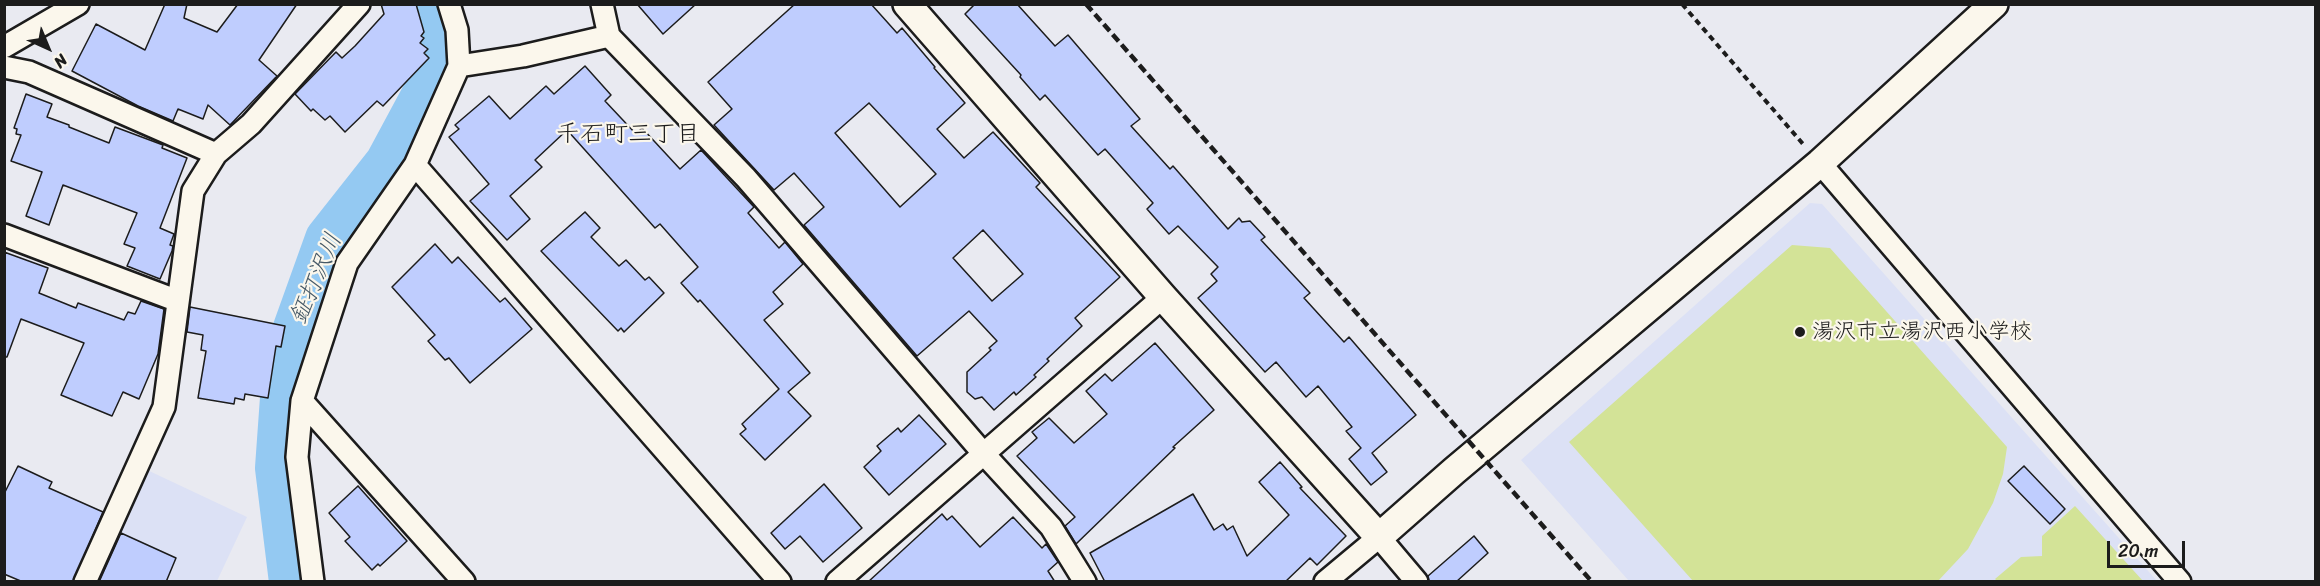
<!DOCTYPE html>
<meta charset="utf-8">
<style>
body{margin:0}
#map{position:relative;width:2320px;height:586px;overflow:hidden;background:#e9eaf1;font-family:Sriracha,sans-serif}
canvas{display:block}
.frame{position:absolute;inset:0;border:6px solid #1c1c1c;pointer-events:none}
.north{position:absolute;left:18px;top:18px;width:60px;height:60px;-webkit-text-stroke:4px #fbf7ec;paint-order:stroke;rotate:136deg;font-size:16px;font-weight:700;line-height:24px;text-align:center;color:#1c1c1c}
.north::after{content:'';display:block;margin:auto;width:21px;height:27px;background:#1c1c1c;clip-path:polygon(50% 0,100% 100%,50% 72%,0 100%)}
.scale{position:absolute;left:2107px;top:541px;width:78px;height:27px;box-sizing:border-box;border:3px solid #1c1c1c;border-top:0;padding-left:8px;font-size:18px;line-height:21px;white-space:nowrap;color:#1c1c1c;-webkit-text-stroke:4px #fbf7ec;paint-order:stroke}
</style>
<div id="map">
<canvas width="2320" height="586"></canvas>
<div class="frame"></div>
<div class="north">N</div>
<div class="scale">20 m</div>
</div>
<script>
const g = document.querySelector('canvas').getContext('2d');
g.lineJoin = 'round';
function fill(path, color) {
  g.fillStyle = color;
  g.fill(path, 'evenodd');
}
function shape(rows) {
  const path = new Path2D();
  for (const r of rows) {
    path.moveTo(r[0], r[1]);
    for (let i = 2; i < r.length; i += 2) path.lineTo(r[i], r[i + 1]);
  }
  return path;
}
function trace(path, color, width, dash) {
  g.strokeStyle = color;
  g.lineWidth = width;
  g.lineCap = dash ? 'butt' : 'round';
  g.setLineDash(dash || []);
  g.stroke(path);
}
function drawText(font, color, halo, rows, align = 'center') {
  g.font = font + ' Sriracha,"Klee One",sans-serif';
  g.lineWidth = 4.5;
  g.setLineDash([]);
  g.textBaseline = 'middle';
  g.strokeStyle = halo;
  g.fillStyle = color;
  for (const [text, x, y, turn = 0] of rows) {
    g.save();
    g.translate(x, y);
    g.rotate((+turn || 0) * Math.PI / 180);
    g.textAlign = isNaN(turn) ? turn : align;
    if (halo) g.strokeText(text, 0, 0);
    g.fillText(text, 0, 0);
    g.restore();
  }
}
const built = shape([
 [1810,203,1822,204,2157,581,1629,581,1521,460],
 [145,469,247,517,217,581,92,582]
]);
const green = shape([
 [1792,245,1830,248,2007,447,2003,474,1993,503,1968,549,1938,581,1693,581,1569,442],
 [2075,506,2143,581,1997,581,1995,579,2021,557,2042,556,2042,536]
]);
const river = shape([
 [292,582,278,468,286,356,328,239,388,163,438,70,440,24,434,4]
]);
const building = shape([
 [165,4,187,4,184,18,217,32,238,4,297,4,259,60,277,76,230,125,208,105,203,119,178,109,173,121,138,106,72,71,96,24,145,50,165,4],
 [381,4,416,4,424,32,421,36,424,38,420,43,428,49,424,53,429,58,383,106,377,101,345,132,330,116,325,120,313,109,311,111,295,94,336,52,342,58,355,46,384,14,381,4],
 [637,4,696,4,663,34,637,4],
 [795,4,871,4,897,33,902,28,935,67,934,68,965,103,937,129,964,158,993,132,1040,183,1036,187,1120,277,1075,318,1082,326,1047,359,1049,361,1034,375,1036,377,1016,395,1014,392,994,410,982,397,975,399,967,392,967,372,991,350,989,348,997,341,969,311,917,356,804,225,824,207,794,173,774,190,714,125,732,109,708,82,795,4],
 [869,103,936,174,900,207,835,133,869,103],
 [983,230,1023,274,992,301,953,258,983,230],
 [975,4,1017,4,1055,46,1068,35,1140,119,1131,126,1170,169,1173,166,1228,229,1239,218,1242,222,1250,221,1265,237,1261,240,1310,293,1304,298,1344,342,1349,337,1416,415,1372,453,1387,472,1371,485,1349,459,1361,448,1346,431,1352,427,1318,386,1306,397,1276,362,1265,372,1198,298,1217,281,1211,274,1218,267,1178,226,1169,234,1147,209,1153,203,1105,149,1098,155,1045,95,1040,100,1020,77,1021,75,965,14,975,4],
 [585,66,611,95,605,101,636,134,642,128,680,169,701,150,754,207,748,213,779,248,785,242,803,264,773,292,783,304,764,320,810,373,788,392,811,416,765,460,740,434,746,429,742,424,779,389,700,300,698,302,681,283,698,267,660,224,655,228,567,130,535,160,542,167,510,196,530,219,507,240,470,201,489,184,449,137,459,129,455,125,489,96,510,119,546,86,554,94,585,66],
 [26,94,52,104,47,117,69,125,69,127,109,143,115,127,163,145,162,148,187,158,160,228,174,234,170,245,173,246,172,251,160,279,127,266,135,248,124,244,137,213,63,185,49,225,26,216,42,172,11,161,21,135,16,134,17,129,14,128,26,94],
 [585,212,600,228,591,237,619,266,626,260,645,280,649,277,664,293,624,332,621,328,618,331,541,251,585,212],
 [435,244,452,263,458,257,500,302,505,298,532,329,470,383,449,358,445,360,428,341,435,335,392,287,435,244],
 [4,252,48,268,39,293,76,308,78,303,124,320,128,312,135,314,141,301,164,309,158,354,139,399,123,392,112,416,61,395,84,343,21,319,7,357,4,357,4,252],
 [190,307,285,326,281,347,276,346,268,398,245,394,244,400,235,398,234,404,198,398,206,351,201,350,203,335,187,332,190,307],
 [1155,343,1214,410,1173,447,1175,448,1076,544,1065,526,1075,517,1017,456,1037,438,1032,432,1049,418,1074,443,1107,414,1086,391,1105,374,1112,381,1155,343],
 [919,415,946,444,889,495,864,467,881,451,877,446,898,428,901,432,919,415],
 [1280,462,1302,487,1300,488,1346,536,1317,565,1310,558,1285,582,1105,582,1090,553,1193,494,1214,530,1223,524,1227,530,1233,526,1247,556,1289,515,1259,482,1280,462],
 [18,466,52,482,49,488,103,512,73,582,23,582,4,574,4,494,18,466],
 [2024,466,2065,509,2050,524,2008,481,2024,466],
 [824,484,862,528,823,562,800,536,785,549,771,533,824,484],
 [358,486,407,541,380,566,378,564,372,570,345,541,350,537,329,513,358,486],
 [942,514,947,520,952,516,980,547,1013,517,1042,548,1046,544,1058,562,1048,571,1055,582,868,582,942,514],
 [121,533,176,558,166,582,99,582,121,533],
 [1474,536,1488,553,1456,582,1429,582,1428,576,1474,536]
]);
const path = shape([
 [1682,4,1803,144]
]);
const minor = shape([
 [602,4,609,36,746,178,983,453,1051,527,1085,582],
 [4,47,78,4],
 [459,66,523,56,609,36],
 [4,67,29,72,216,154,193,191,164,407,85,582],
 [216,154,251,124,359,4],
 [1820,163,2180,582],
 [415,165,780,582],
 [4,235,178,301],
 [302,401,464,582],
 [313,582,297,457,302,401,347,263,415,165,459,66,457,30,449,4],
 [837,582,1163,297],
 [1325,582,1379,537,1417,582]
]);
const tertiary = shape([
 [907,4,1163,297,1379,537,1454,471,1820,163,1994,4]
]);
const rail = shape([
 [1086,4,1592,582]
]);
const markers = [
 [1800,332,6,"#1c1c1c"]
];
const poiNames = [
 ["湯沢市立湯沢西小学校",1812,332]
];
const neighbourhoodNames = [
 ["千石町三丁目",628,135]
];
const waterNames = [
 ["鉦打沢川",317,279,-67]
];
fill(built, '#dce1f5');
fill(green, '#d3e397');
trace(river, '#94c9f2', 46);
fill(building, '#bfcdfe');
trace(building, '#1c1c1c', 1.5);
trace(minor, '#1c1c1c', 26);
trace(tertiary, '#1c1c1c', 32);
trace(path, '#1c1c1c', 4, [6, 4.5]);
trace(minor, '#fbf7ec', 21);
trace(tertiary, '#fbf7ec', 27);
trace(rail, '#1c1c1c', 4.5, [9, 4.5]);
for (const [x, y, r, color] of markers) {
  const dot = new Path2D();
  dot.arc(x, y, r, 0, 2 * Math.PI);
  g.fillStyle = color;
  g.fill(dot);
  trace(dot, '#fbf7ec', 2);
}
drawText('22px', '#1c1c1c', '#fbf7ec', poiNames, 'left');
drawText('24px', '#1c1c1c', '#fbf7ec', neighbourhoodNames);
drawText('italic 24px', '#465967', '#fbf7ec', waterNames);
</script>
